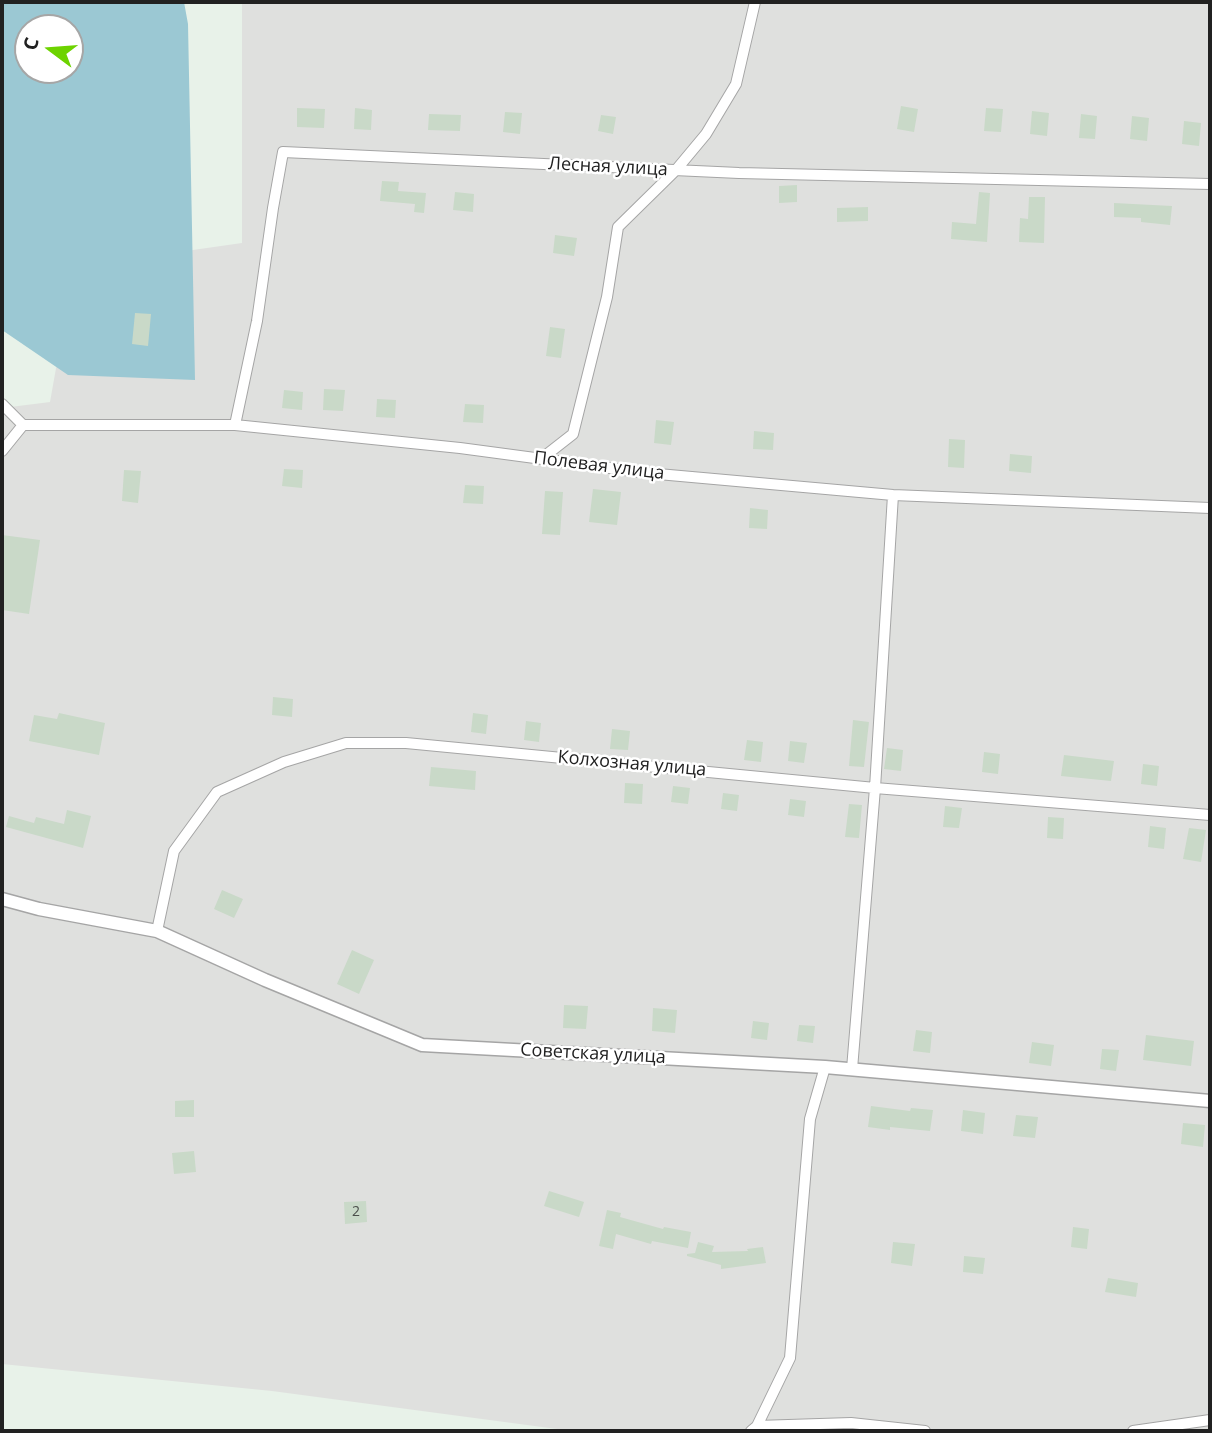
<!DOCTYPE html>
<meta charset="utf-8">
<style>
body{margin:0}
#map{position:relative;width:1212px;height:1433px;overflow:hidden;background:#e8f2e9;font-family:"Open Sans",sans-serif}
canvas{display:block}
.frame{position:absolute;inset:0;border:4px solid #212121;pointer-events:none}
.north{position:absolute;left:14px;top:14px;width:70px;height:70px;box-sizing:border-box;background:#fff;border:2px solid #a6a6a6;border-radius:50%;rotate:286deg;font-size:19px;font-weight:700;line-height:28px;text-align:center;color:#212121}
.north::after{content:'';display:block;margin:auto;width:24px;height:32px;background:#6dd300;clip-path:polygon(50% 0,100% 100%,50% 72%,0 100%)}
</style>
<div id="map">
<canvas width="1212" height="1433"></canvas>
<div class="frame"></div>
<div class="north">С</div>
</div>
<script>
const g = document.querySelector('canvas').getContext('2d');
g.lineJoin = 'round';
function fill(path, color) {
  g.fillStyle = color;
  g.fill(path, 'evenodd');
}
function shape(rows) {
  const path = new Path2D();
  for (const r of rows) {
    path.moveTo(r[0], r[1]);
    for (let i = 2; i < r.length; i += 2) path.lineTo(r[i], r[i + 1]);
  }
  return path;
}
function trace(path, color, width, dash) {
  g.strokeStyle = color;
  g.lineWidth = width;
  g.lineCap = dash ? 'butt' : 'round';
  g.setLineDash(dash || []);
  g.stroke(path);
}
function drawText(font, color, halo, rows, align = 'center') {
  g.font = font + ' "Open Sans",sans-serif';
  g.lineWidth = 5;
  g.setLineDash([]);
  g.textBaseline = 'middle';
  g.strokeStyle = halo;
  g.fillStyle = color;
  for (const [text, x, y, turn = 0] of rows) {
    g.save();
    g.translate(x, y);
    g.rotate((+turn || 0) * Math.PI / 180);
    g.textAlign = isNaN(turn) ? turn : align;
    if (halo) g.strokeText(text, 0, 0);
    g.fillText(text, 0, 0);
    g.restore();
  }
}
const residential = shape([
 [242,2,1210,2,1210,1431,572,1431,272,1391,2,1364,2,408,50,402,74,267,242,243]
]);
const forest = shape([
 [2,2,184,2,188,24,195,380,68,375,2,330],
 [28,28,70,28,70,70,28,70]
]);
const building = shape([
 [901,106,918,109,914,132,897,129],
 [297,108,325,109,324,128,297,127],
 [355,108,372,110,371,130,354,129],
 [986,108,1003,109,1001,132,984,131],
 [1032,111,1049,113,1047,136,1030,134],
 [505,112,522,113,520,134,503,132],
 [429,114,461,115,460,131,428,130],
 [1081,114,1097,116,1095,139,1079,138],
 [601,115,616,117,613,134,598,131],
 [1132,116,1149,118,1147,141,1130,139],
 [1184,121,1201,123,1199,146,1182,144],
 [382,181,399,182,398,191,426,193,424,213,414,212,415,204,380,201],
 [797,185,797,202,779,203,779,186],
 [455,192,474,194,473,212,453,210],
 [979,192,990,193,987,242,951,239,952,222,976,224],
 [1029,197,1045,197,1044,243,1019,242,1020,218,1028,219],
 [1114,203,1172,206,1170,225,1141,222,1141,218,1114,217],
 [868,207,868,221,837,222,837,208],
 [555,235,577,238,574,256,553,253],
 [135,313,151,314,148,346,132,344],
 [550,327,565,329,561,358,546,356],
 [324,389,345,390,343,411,323,410],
 [284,390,303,392,302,410,282,408],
 [377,399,396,400,395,418,376,417],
 [465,404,484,405,483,423,463,422],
 [656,420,674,422,671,445,654,443],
 [754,431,774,433,773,450,753,449],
 [949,439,965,440,964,468,948,467],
 [1010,454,1032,456,1031,473,1009,471],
 [284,469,303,470,302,488,282,486],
 [124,470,141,471,138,503,122,501],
 [465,485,484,486,483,504,463,503],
 [593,489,621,492,617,525,589,522],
 [545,491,563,492,560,535,542,534],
 [750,508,768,510,767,529,749,528],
 [2,535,40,540,29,614,2,610],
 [273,697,293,699,292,717,272,715],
 [59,713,105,723,99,755,29,741,34,715,57,719],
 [473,713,488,715,486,734,471,732],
 [853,720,869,722,864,767,849,766],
 [526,721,541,723,539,742,524,740],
 [612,729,630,731,628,750,610,749],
 [747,740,763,742,761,762,744,760],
 [790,741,807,743,804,763,788,761],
 [887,748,903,750,901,771,884,769],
 [984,752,1000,754,998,774,982,772],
 [1064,755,1114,761,1111,781,1061,776],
 [1143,764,1159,766,1157,786,1141,784],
 [431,767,476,771,475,790,429,786],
 [625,783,643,784,642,804,624,803],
 [673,786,690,788,688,804,671,802],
 [723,793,739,795,737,811,721,809],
 [790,799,806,801,804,817,788,815],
 [849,804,862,805,859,838,845,837],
 [945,806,962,808,959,828,943,827],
 [67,810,91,816,83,848,6,827,9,816,34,823,36,817,64,824],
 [1048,817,1064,818,1063,839,1047,838],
 [1150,826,1166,828,1164,849,1148,847],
 [1189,828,1206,830,1201,862,1183,859],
 [222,890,243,899,234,918,214,909],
 [352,950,374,960,359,994,337,984],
 [564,1005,588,1006,586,1029,563,1028],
 [653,1008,677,1010,675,1033,652,1031],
 [753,1021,769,1023,767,1040,751,1038],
 [799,1025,815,1026,813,1043,797,1041],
 [916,1030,932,1032,930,1053,913,1051],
 [1146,1035,1194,1041,1191,1066,1143,1060],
 [1032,1042,1054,1045,1051,1066,1029,1063],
 [1102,1049,1119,1050,1116,1071,1100,1069],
 [194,1100,194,1117,175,1117,175,1101],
 [871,1106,910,1111,911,1108,933,1110,930,1131,890,1127,890,1130,868,1127],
 [963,1110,985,1113,983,1134,961,1131],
 [1016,1115,1038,1117,1035,1138,1013,1136],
 [1183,1123,1205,1125,1203,1147,1181,1144],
 [194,1151,196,1172,174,1174,172,1153],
 [549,1191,584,1202,579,1217,544,1206],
 [366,1201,367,1222,345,1224,344,1202],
 [607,1210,621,1213,620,1217,663,1229,664,1227,691,1232,688,1248,652,1241,651,1244,616,1234,613,1249,599,1246],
 [1073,1227,1089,1229,1087,1249,1071,1247],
 [698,1242,714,1246,712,1252,748,1251,747,1249,763,1247,766,1263,721,1269,721,1265,687,1256,687,1254,695,1253],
 [893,1242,915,1244,912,1266,891,1263],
 [964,1256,985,1258,983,1274,963,1272],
 [1108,1278,1138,1283,1136,1297,1105,1292]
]);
const minor = shape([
 [2,404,23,425],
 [235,425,257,321,273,208,283,152,739,173,1210,184],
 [2,451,23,425,235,425,460,448,647,473,893,495,1210,508],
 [541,459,573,434,607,297,618,227,676,170,706,134,736,84,755,2],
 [157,931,174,851,217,792,284,762,346,743,406,743,875,788,1210,815],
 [852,1069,875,788,893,495],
 [757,1426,851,1423,925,1431],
 [751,1431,757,1426,790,1358,810,1119,825,1067],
 [1133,1431,1210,1420]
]);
const tertiary = shape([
 [2,899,39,909,157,931,265,980,422,1045,825,1067,1210,1101]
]);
const numberNames = [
 ["2",356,1212]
];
const streetNames = [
 ["Лесная улица",608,167,3],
 ["Полевая улица",599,466,7],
 ["Колхозная улица",632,764,5],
 ["Советская улица",593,1054,3]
];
fill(residential, '#dfe0de');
fill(forest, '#9bc8d3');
fill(building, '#c9d9c8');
trace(minor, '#a5a5a5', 12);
trace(tertiary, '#a5a5a5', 15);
trace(minor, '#fff', 10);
trace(tertiary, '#fff', 12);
drawText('14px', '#4b4f4b', null, numberNames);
drawText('18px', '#212121', '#fff', streetNames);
</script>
